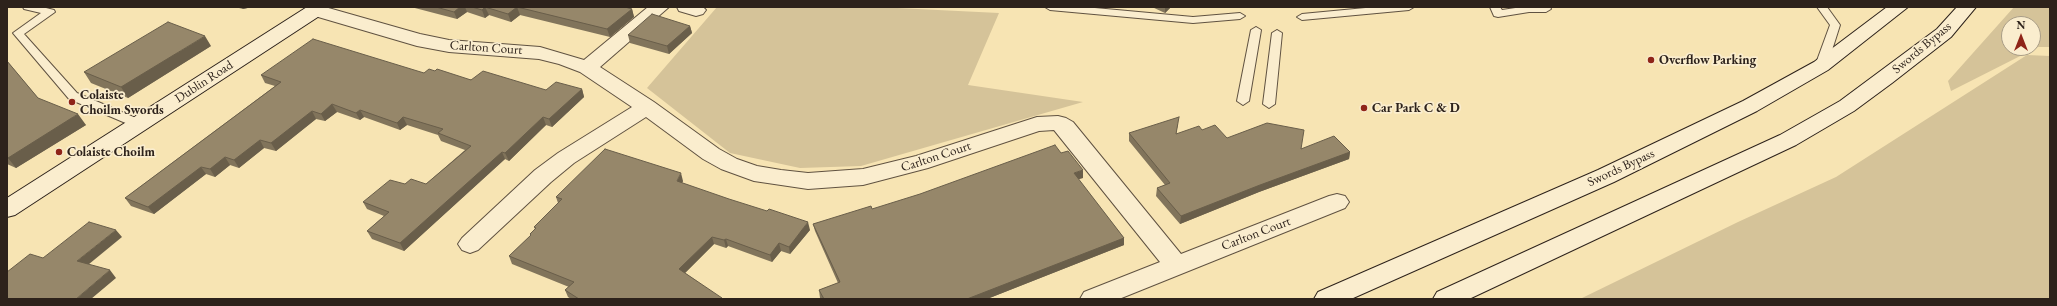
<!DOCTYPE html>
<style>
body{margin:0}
#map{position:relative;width:2057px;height:306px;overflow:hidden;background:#f7e4b3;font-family:"EB Garamond",serif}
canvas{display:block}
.frame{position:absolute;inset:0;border:8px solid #2d221b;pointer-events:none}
.north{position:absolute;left:2001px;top:16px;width:40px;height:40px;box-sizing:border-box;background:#faedce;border:1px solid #a89c86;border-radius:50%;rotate:0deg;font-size:11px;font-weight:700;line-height:16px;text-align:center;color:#2d221b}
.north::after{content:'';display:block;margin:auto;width:14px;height:18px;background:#8f2418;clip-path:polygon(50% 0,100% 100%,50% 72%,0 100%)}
</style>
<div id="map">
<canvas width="2057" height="306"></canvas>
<div class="frame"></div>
<div class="north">N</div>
</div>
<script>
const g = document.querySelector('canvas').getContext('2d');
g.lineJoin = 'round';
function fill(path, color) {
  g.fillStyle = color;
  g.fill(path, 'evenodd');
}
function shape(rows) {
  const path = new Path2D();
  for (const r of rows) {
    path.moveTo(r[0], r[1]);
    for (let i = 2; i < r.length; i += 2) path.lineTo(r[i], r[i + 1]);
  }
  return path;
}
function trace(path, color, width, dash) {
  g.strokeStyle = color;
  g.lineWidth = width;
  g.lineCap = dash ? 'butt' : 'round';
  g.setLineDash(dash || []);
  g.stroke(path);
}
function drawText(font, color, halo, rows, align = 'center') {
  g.font = font + ' "EB Garamond",serif';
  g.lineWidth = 3.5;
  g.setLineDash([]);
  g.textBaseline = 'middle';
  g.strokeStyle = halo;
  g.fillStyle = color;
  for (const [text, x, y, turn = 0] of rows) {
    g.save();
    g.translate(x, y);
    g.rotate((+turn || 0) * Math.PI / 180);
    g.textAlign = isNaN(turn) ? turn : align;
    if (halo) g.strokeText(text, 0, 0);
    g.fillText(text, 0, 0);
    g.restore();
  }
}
const green = shape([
 [717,7,877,7,999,13,968,85,1083,102,861,166,800,168,730,153,647,88],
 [2014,7,2050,7,2050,47,2038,47,1951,91,1948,81],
 [2009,24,2033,24,2033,48,2009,48],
 [2027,55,2050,56,2050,299,1580,299,1738,222,1836,177]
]);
const service = shape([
 [23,7,42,7,54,10,55,12,24,34,77,93,143,121,145,124,143,127,135,127,69,99,13,33,41,13,24,9,23,7],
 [1045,7,1084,7,1193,17,1240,13,1245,16,1240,19,1193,23,1050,10,1045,7],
 [1376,7,1414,7,1409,10,1302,20,1297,17,1302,14,1376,7],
 [1490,7,1500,7,1502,10,1522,7,1550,7,1551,9,1546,12,1529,12,1498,17,1494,16,1490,7],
 [1817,7,1827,7,1840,25,1827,66,1821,69,1815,66,1830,25,1817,7],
 [1256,27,1261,30,1249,101,1243,105,1237,101,1251,30,1256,27],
 [1277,30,1282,33,1275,104,1269,108,1263,104,1272,33,1277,30]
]);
const minor = shape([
 [308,7,325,7,420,34,449,40,540,47,584,60,648,7,669,7,600,67,654,102,719,149,737,159,757,166,781,170,808,173,863,169,916,156,1037,117,1058,116,1066,118,1073,122,1181,254,1329,196,1337,194,1345,196,1349,202,1345,208,1119,299,1080,299,1084,292,1160,262,1054,130,1039,131,928,168,863,185,808,189,754,181,721,169,703,159,646,117,574,163,551,182,478,250,470,253,462,250,458,244,462,238,535,170,558,153,632,107,580,72,559,64,539,59,449,52,417,46,308,14,305,10,308,7],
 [677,7,703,7,706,10,703,14,696,16,679,11,677,7]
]);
const secondary = shape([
 [307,7,329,7,327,11,15,215,7,217,7,198,307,7],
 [1887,7,1908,7,1828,70,1757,111,1614,182,1351,299,1314,299,1318,292,1598,170,1743,101,1814,62,1887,7],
 [1957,7,1976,7,1951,37,1892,83,1854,111,1796,145,1469,299,1433,299,1437,292,1780,135,1840,101,1937,29,1957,7]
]);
const wall = shape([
 [235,7,252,7,243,9],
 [411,7,625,7,632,9,634,17,610,37,520,15,511,22,489,15,485,18,467,12,457,19],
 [1152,7,1171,7,1165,13],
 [690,26,692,33,669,54,630,43,628,35],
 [211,46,128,98,91,83,84,72],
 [7,61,38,98,86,125,16,168,7,164],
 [424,73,546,90,582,89,584,97,552,127,546,125,509,161,505,159,404,251,372,239,367,231,384,216,367,209,363,202,405,184,426,184,465,150,441,141,438,135,407,125,400,130,364,117,360,120,337,112,325,121,316,119,276,151,264,148,239,168,230,165,215,177,206,174,154,214,131,206,125,198,275,86,265,83,261,75],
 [1178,124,1176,134,1202,130,1227,138,1301,149,1350,152,1349,159,1259,192,1180,224,1156,196,1157,188,1165,185,1129,141,1129,133],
 [1083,178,1078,179,1124,238,1124,245,987,299,821,299,820,298,819,290,838,283,815,231,813,224,872,209],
 [683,181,682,183,810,230,790,254,781,251,772,262,728,246,726,248,714,244,685,273,722,299,571,299,568,297,565,290,569,287,512,264,509,256,530,236,530,234,535,229,534,227,558,203,556,197]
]);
const shadedWall = shape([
 [241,7,252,7,243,9],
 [460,7,465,7,467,12,457,19,454,12],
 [485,7,489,15,485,18,482,10],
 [517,7,520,15,511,22,508,14],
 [1165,7,1171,7,1165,13],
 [632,9,634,17,610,37,607,29],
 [690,26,692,33,669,54,667,46],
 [205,36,211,46,128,98,121,87],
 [582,89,584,97,552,127,549,119],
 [332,104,337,112,325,121,321,114],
 [360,110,364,117,360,120,356,113],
 [312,111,316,119,276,151,271,143],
 [78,114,86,125,16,168,8,158],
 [403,117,407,125,400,130,397,123],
 [543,117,546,125,509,161,505,153],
 [260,140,264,148,239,168,234,160],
 [502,152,505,159,404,251,400,243],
 [1350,152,1349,159,1259,192,1180,224,1181,216,1260,185],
 [225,157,230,165,215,177,210,169],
 [201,167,206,174,154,214,148,207],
 [1083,170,1083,178,1073,181,1074,173],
 [681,173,683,181,679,189,677,181],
 [808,222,810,230,790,254,789,247],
 [116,230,122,237,83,269,77,261],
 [712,237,714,244,681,277,679,269],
 [1124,238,1124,245,987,299,967,299],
 [726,239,728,246,726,248,724,240],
 [779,243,781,251,772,262,770,255],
 [110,270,116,278,91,299,76,299]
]);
const building = shape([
 [436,7,460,7,454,12,436,7],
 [472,7,517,7,508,14,485,7,482,10,472,7],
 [517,7,625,7,632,9,607,29,517,7],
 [652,14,690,26,667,46,628,35,652,14],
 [168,22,205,36,121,87,84,72,168,22],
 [313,39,424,73,429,69,435,71,437,69,471,80,483,71,546,90,556,82,582,89,549,119,543,117,505,153,502,152,400,243,367,231,389,212,363,202,390,180,405,184,411,179,426,184,471,146,438,133,443,129,403,117,397,123,360,110,356,113,332,104,321,114,312,111,271,143,260,140,234,160,225,157,210,169,201,167,148,207,125,198,281,82,261,75,313,39],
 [7,61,38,98,78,114,8,158,7,158,7,61],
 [1179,117,1176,134,1199,126,1202,130,1215,125,1227,138,1267,123,1304,130,1301,149,1334,136,1350,152,1260,185,1181,216,1157,188,1170,183,1129,133,1179,117],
 [1055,145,1061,153,1068,151,1083,170,1074,173,1124,238,967,299,824,299,819,290,840,282,813,224,871,206,872,209,920,194,1055,145],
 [605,149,681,173,677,181,729,199,767,211,769,209,808,222,789,247,779,243,770,255,726,239,724,240,712,237,679,269,722,298,721,299,579,299,565,290,574,282,509,256,531,235,530,234,536,228,534,227,562,199,556,197,605,149],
 [89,222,116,230,77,261,110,270,76,299,7,299,7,272,30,254,43,258,89,222]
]);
const markers = [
 [1651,60,4,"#8f2418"],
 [72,102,4,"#8f2418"],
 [1364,108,4,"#8f2418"],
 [59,152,4,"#8f2418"]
];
const streetNames = [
 ["Carlton Court",486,48,4],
 ["Swords Bypass",1922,48,-40],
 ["Dublin Road",204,82,-33],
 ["Carlton Court",936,157,-18],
 ["Swords Bypass",1621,168,-25],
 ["Carlton Court",1256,234,-21]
];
const poiNames = [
 ["Overflow Parking",1659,60],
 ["Colaiste",80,95],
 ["Choilm Swords",80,110],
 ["Car Park C & D",1372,108],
 ["Colaiste Choilm",67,152]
];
fill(green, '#d5c399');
trace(service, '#605241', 2);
trace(minor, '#605241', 2);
trace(secondary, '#2d221b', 2);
fill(service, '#faedce');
fill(minor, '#faedce');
fill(secondary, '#faedce');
fill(wall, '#81745b');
fill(shadedWall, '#695e4a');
fill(building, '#96876a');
trace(building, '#695e4a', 1);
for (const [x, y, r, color] of markers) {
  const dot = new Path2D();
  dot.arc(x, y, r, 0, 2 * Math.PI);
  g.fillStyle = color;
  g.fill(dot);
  trace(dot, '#faedce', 1.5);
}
drawText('13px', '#2d221b', '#faedce', streetNames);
drawText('bold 13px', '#2d221b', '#faedce', poiNames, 'left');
</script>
